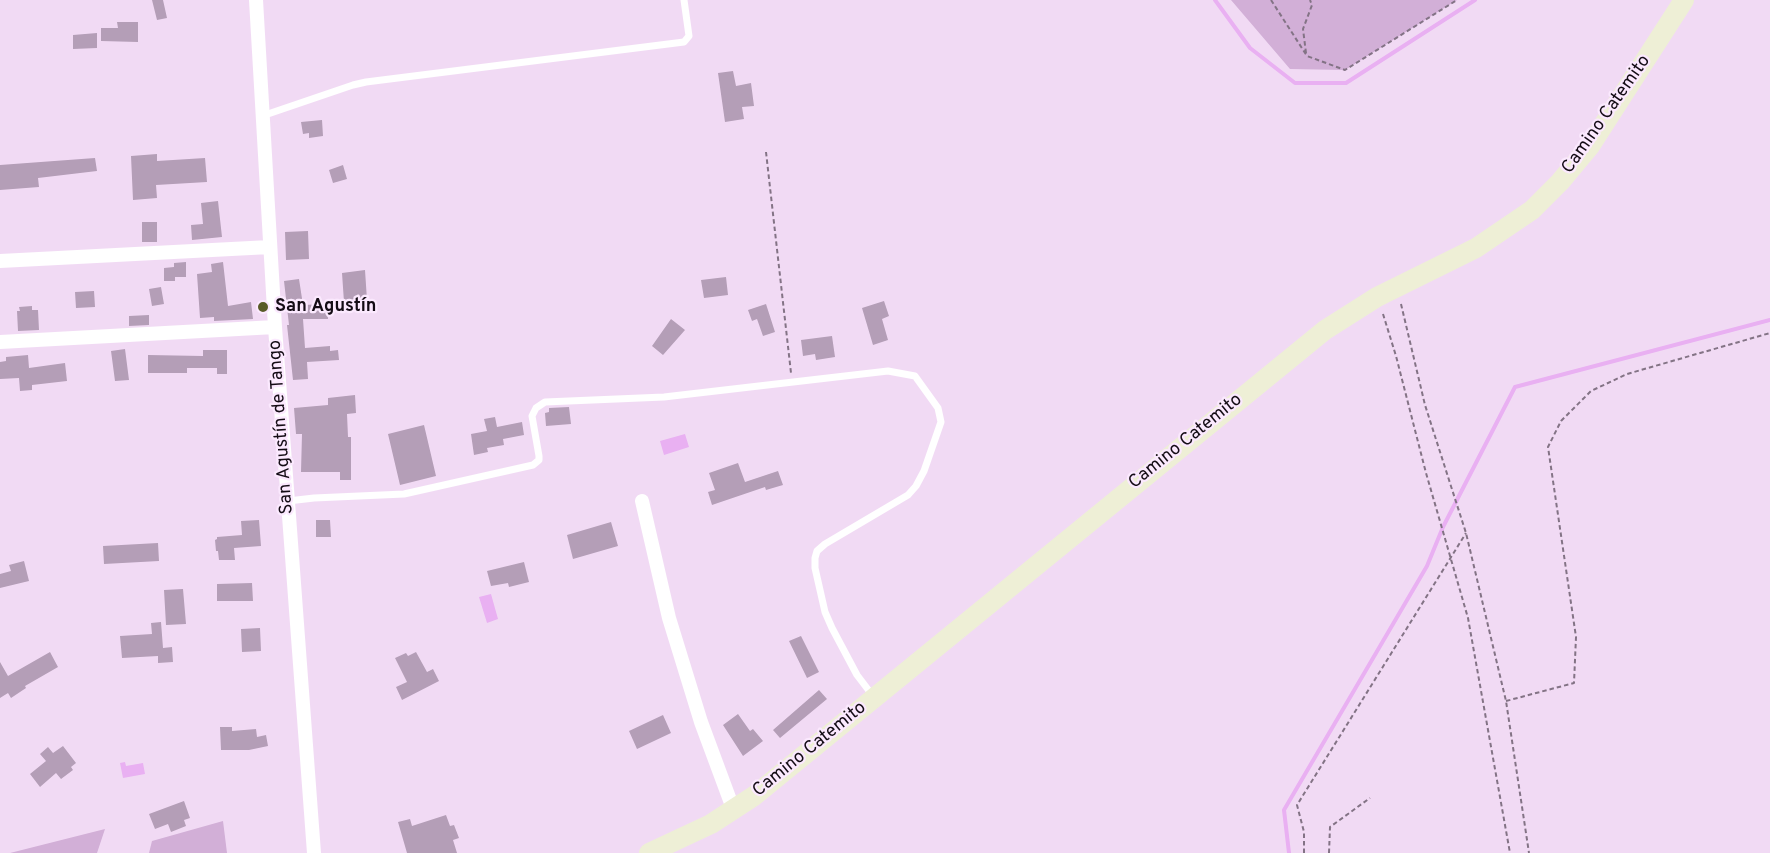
<!DOCTYPE html>
<meta charset="utf-8">
<style>
body{margin:0}
canvas{display:block;background:#f1daf4}
</style>
<canvas width="1770" height="853"></canvas>
<script>
const g = document.querySelector('canvas').getContext('2d');
g.lineJoin = 'round';
function fill(path, color) {
  g.fillStyle = color;
  g.fill(path, 'evenodd');
}
function shape(rows) {
  const path = new Path2D();
  for (const r of rows) {
    path.moveTo(r[0], r[1]);
    for (let i = 2; i < r.length; i += 2) path.lineTo(r[i], r[i + 1]);
  }
  return path;
}
function trace(path, color, width, dash) {
  g.strokeStyle = color;
  g.lineWidth = width;
  g.lineCap = dash ? 'butt' : 'round';
  g.setLineDash(dash || []);
  g.stroke(path);
}
function drawText(font, color, halo, rows, align = 'center') {
  g.font = font + ' Overpass,sans-serif';
  g.lineWidth = 4.5;
  g.setLineDash([]);
  g.textBaseline = 'middle';
  g.strokeStyle = halo;
  g.fillStyle = color;
  for (const [text, x, y, turn = 0] of rows) {
    g.save();
    g.translate(x, y);
    g.rotate((+turn || 0) * Math.PI / 180);
    g.textAlign = isNaN(turn) ? turn : align;
    if (halo) g.strokeText(text, 0, 0);
    g.fillText(text, 0, 0);
    g.restore();
  }
}
const green = shape([
 [1231,0,1457,0,1345,70,1290,69],
 [223,821,227,853,149,853,152,841],
 [105,829,97,853,10,853]
]);
const water = shape([
 [685,434,689,447,664,455,660,441],
 [491,594,498,619,487,623,479,597],
 [125,762,126,766,143,763,145,774,123,778,120,763]
]);
const stream = shape([
 [1215,0,1250,48,1295,83,1346,83,1475,0],
 [1289,853,1284,810,1427,566,1443,527,1515,387,1770,320]
]);
const building = shape([
 [152,0,163,0,167,18,157,20],
 [117,22,138,22,138,42,101,41,101,28,118,28],
 [97,33,97,48,73,49,73,35],
 [733,71,736,86,751,83,754,106,742,107,744,119,725,122,718,73],
 [322,120,323,136,309,138,309,133,303,134,301,122],
 [157,154,157,161,205,158,207,182,156,185,157,198,133,200,131,156],
 [95,158,97,171,38,178,39,187,0,190,0,165],
 [343,165,347,179,333,183,329,170],
 [218,201,222,237,192,240,191,225,203,224,201,203],
 [142,222,157,222,157,242,142,242],
 [308,231,309,259,286,260,285,232],
 [186,262,186,277,175,277,175,281,164,281,164,268,174,267,174,263],
 [223,262,228,306,251,302,253,319,214,321,214,317,200,318,197,274,212,272,211,264],
 [365,270,367,300,344,302,342,273],
 [726,277,728,295,704,298,701,280],
 [299,279,303,305,327,304,328,319,303,319,305,348,330,346,330,351,338,350,339,360,307,362,308,379,293,380,287,325,289,325,284,281],
 [161,287,164,304,152,306,149,289],
 [94,291,95,307,76,308,75,292],
 [884,301,889,316,882,319,888,340,873,345,862,308],
 [766,304,775,332,763,336,757,319,752,321,748,310],
 [32,306,32,310,38,310,39,330,18,331,17,311,20,311,19,307],
 [149,315,149,325,129,326,129,316],
 [671,319,685,330,663,355,652,346],
 [832,336,835,357,816,360,815,354,803,356,801,340],
 [125,349,129,380,115,381,111,351],
 [203,350,227,350,227,374,217,374,217,368,187,368,187,373,148,373,148,355,203,356],
 [28,355,29,368,65,363,67,381,32,385,32,390,20,391,19,378,0,379,0,362,6,361,6,357],
 [355,395,356,413,347,414,348,437,351,437,351,480,340,480,340,472,301,472,302,434,296,434,294,408,328,405,328,398],
 [569,407,571,424,546,426,545,413,549,412,549,408],
 [495,417,497,427,522,422,524,435,503,439,504,445,487,448,488,452,474,455,471,434,487,431,484,419],
 [424,425,436,476,400,485,388,434],
 [738,463,745,482,778,471,783,485,766,490,765,487,712,505,708,492,715,490,709,473],
 [259,520,261,546,234,548,235,560,219,560,218,551,216,551,215,540,217,539,217,537,242,535,241,521],
 [316,520,330,520,331,537,316,537],
 [611,522,618,546,573,559,567,535],
 [158,543,159,561,104,564,103,546],
 [24,561,29,581,0,588,0,574,11,571,9,565],
 [524,562,529,582,509,587,508,583,491,586,487,571],
 [252,583,253,601,217,601,217,584],
 [183,589,186,624,166,625,164,590],
 [161,622,163,648,172,647,173,662,158,663,158,656,122,658,120,636,152,634,151,623],
 [260,628,261,651,242,652,241,629],
 [801,636,819,672,807,678,789,641],
 [50,652,58,667,25,686,26,688,11,698,8,693,0,698,0,662,8,676],
 [416,652,427,672,433,669,439,681,402,700,396,687,407,682,395,658,406,653,408,656],
 [819,690,827,699,780,738,773,730],
 [738,714,750,731,753,729,763,741,743,756,723,725],
 [663,715,671,733,637,749,629,731],
 [220,727,232,727,232,731,256,729,257,737,266,735,268,746,249,750,221,750],
 [63,746,76,763,71,767,73,770,61,779,56,773,40,787,30,774,46,761,40,754,48,747,53,753],
 [184,801,190,818,184,820,186,826,171,832,168,824,155,829,149,814],
 [446,815,450,826,454,825,459,838,453,840,457,853,407,853,398,822,410,819,412,826]
]);
const path = shape([
 [1271,0,1307,56,1345,70,1457,0],
 [1306,53,1303,29,1312,5,1310,0],
 [766,152,791,373],
 [1401,304,1425,405,1466,533,1506,701,1529,853],
 [1383,314,1396,356,1426,473,1468,618,1510,853],
 [1506,701,1574,683,1576,637,1548,447,1561,421,1591,391,1627,374,1770,333],
 [1304,853,1304,832,1297,805,1466,533],
 [1329,853,1330,827,1370,798]
]);
const service = shape([
 [262,116,353,85,366,82,684,42,689,36,684,0],
 [288,501,314,498,404,494,533,465,539,460,539,456,532,416,536,408,545,402,664,397,888,371,915,376,938,408,941,422,924,471,916,486,908,495,825,544,817,551,815,558,815,568,825,612,832,628,857,675,873,696]
]);
const minor = shape([
 [256,0,275,327,314,853],
 [0,261,270,247],
 [0,342,275,327],
 [642,501,669,618,701,722,734,811]
]);
const secondary = shape([
 [649,853,711,824,754,796,1325,330,1377,297,1476,248,1532,210,1560,182,1590,146,1684,0]
]);
const markers = [
 [263,307,6,"#595b28"]
];
const streetNames = [
 ["Camino Catemito",1607,115,-55],
 ["San Agustín de Tango",282,427,-94],
 ["Camino Catemito",1186,442,-39],
 ["Camino Catemito",810,750,-39]
];
const poiNames = [
 ["San Agustín",275,307]
];
fill(green, '#d2afd7');
fill(water, '#e9b0f2');
trace(stream, '#e9b0f2', 4);
fill(building, '#b49eb7');
trace(path, '#837385', 2, [4.5, 3]);
trace(service, '#fff', 7);
trace(minor, '#fff', 14);
trace(secondary, '#eeefd6', 20);
for (const [x, y, r, color] of markers) {
  const dot = new Path2D();
  dot.arc(x, y, r, 0, 2 * Math.PI);
  g.fillStyle = color;
  g.fill(dot);
  trace(dot, '#fbe9fe', 2);
}
drawText('18px', '#140c15', '#fbe9fe', streetNames);
drawText('bold 18px', '#140c15', '#fbe9fe', poiNames, 'left');
</script>
